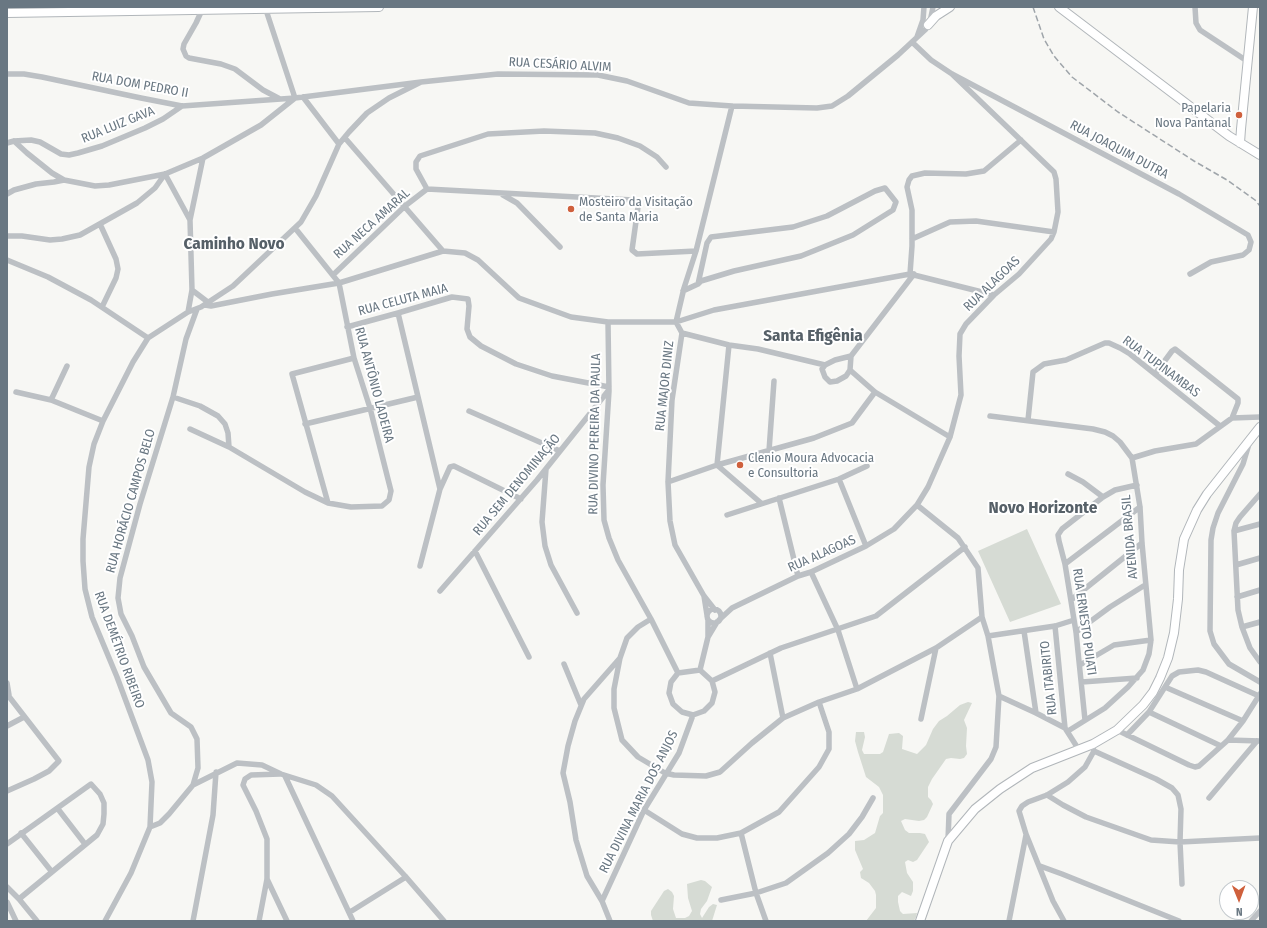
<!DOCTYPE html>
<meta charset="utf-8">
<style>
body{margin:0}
#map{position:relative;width:1267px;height:928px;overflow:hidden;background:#f7f7f4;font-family:"Fira Sans Condensed",sans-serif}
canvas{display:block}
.frame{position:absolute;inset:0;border:8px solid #697782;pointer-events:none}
.north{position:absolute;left:1219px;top:880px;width:40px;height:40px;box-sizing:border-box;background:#fff;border:1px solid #c3c9cd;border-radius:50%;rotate:179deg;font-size:11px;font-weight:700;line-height:16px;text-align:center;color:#697782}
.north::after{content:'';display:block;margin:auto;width:14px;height:18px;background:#cf603c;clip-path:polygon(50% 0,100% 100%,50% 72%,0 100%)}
</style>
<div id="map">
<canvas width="1267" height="928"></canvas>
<div class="frame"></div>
<div class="north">N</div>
</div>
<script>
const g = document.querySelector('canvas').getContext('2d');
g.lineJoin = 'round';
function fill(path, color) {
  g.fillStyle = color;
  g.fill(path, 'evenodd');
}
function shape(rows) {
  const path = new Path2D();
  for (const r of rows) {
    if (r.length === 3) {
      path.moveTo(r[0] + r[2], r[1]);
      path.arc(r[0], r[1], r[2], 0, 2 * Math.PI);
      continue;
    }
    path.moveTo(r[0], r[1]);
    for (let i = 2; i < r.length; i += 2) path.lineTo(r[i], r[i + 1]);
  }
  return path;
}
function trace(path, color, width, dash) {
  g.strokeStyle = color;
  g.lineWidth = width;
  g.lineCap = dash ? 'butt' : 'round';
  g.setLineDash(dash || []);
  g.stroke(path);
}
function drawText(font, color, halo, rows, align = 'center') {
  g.font = font + ' "Fira Sans Condensed",sans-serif';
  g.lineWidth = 4;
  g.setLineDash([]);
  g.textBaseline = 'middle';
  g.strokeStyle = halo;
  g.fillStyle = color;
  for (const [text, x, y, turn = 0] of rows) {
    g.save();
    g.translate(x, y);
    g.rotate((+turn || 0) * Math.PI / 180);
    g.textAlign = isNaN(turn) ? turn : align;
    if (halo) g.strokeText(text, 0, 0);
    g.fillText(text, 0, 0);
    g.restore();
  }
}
const green = shape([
 [1027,529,1061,604,1010,622,978,551],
 [968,702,972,703,964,720,967,728,966,746,967,754,964,758,960,759,951,758,946,759,932,779,928,787,928,797,931,800,933,804,927,817,924,820,919,821,905,819,901,821,905,830,909,833,920,833,925,834,929,842,917,860,913,862,908,860,905,862,907,873,913,882,913,891,911,896,902,892,898,896,898,902,900,911,903,914,917,913,916,917,914,921,866,921,876,908,876,895,875,891,869,883,861,878,860,872,863,869,855,850,855,841,864,840,875,833,880,816,883,813,883,795,879,787,866,777,858,752,855,741,856,732,864,732,865,737,862,750,864,754,880,754,883,752,889,734,899,733,903,736,902,749,917,754,926,745,933,729,939,721,947,716,960,705],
 [701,880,705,881,712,887,707,901,701,909,700,914,702,918,709,907,713,904,717,905,712,921,653,921,651,915,651,911,664,891,668,889,672,892,674,896,673,909,676,918,685,918,689,916,692,911,688,898,687,884]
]);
const street = shape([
 [265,7,295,98],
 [1195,7,1196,23,1200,30,1247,61],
 [202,10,196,23,184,44,183,49,186,56,189,58,221,64,235,69,263,90,280,99],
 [917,37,923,20,924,7],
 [912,42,931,60,952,74,1179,194,1248,235,1251,242,1249,250,1243,255,1211,262,1190,274],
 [7,74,24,74,42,77,141,98,182,106,295,98,421,82,498,74,598,75,627,81,689,103,732,106,817,108,832,106,848,96,898,55,926,29,930,22,933,7],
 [303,97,339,144],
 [345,138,443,251],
 [14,141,27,153,52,173,64,180,95,186,109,185,165,174,203,158,261,125,295,98],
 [7,143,14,141,31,140,40,142,61,154,69,155,78,153,102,146,145,128,163,119,182,106],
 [165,174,190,220,192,290,188,312],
 [427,189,633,200,638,207,632,250,637,254,696,251],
 [427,189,416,169,416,162,420,156,488,134,544,131,595,133,618,138,640,146,657,157,666,167],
 [7,194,14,190,36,184,54,182,64,180],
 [503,195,517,203,560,247],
 [190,220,203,158],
 [100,224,116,259,118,269,116,278,102,307],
 [7,236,22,236,50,240,62,239,80,235,137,203,155,188,165,174],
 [912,239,950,222,976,221,1054,232],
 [7,260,48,277,91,300,148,338],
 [910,274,912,246,912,210,907,187,909,180,912,176,925,173,966,174,984,171,1021,140],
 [333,275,405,206,427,189],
 [192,290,209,303],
 [683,291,698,284,701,281,734,271,801,256,853,235,893,210,896,202,885,188,875,191,827,216,793,227,711,237,707,243,698,284],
 [205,305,211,306,272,294,339,283,443,251,465,253,478,260,519,298,571,317,608,322,676,322,714,310,910,274,994,295],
 [398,313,440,489,420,566],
 [608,322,609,391,603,485,604,520,609,538,618,560,651,619,678,673],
 [347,327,398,313,452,297,468,299,469,306,467,329,470,337,481,346,516,364,552,376,609,387],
 [682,333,729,345,758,349,825,365],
 [729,345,717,465,761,503],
 [851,356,914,274],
 [851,356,850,370,846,376,837,381,830,382,825,377,822,369,825,365,835,360,851,356],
 [850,370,875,392,950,437],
 [16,392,51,400,103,421],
 [173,397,200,406,218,416,225,424,228,433,229,447,305,492,328,503,351,507,382,506,389,500,391,491,370,408,354,358,339,283,295,228],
 [51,400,67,366],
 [469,411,560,451],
 [990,416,1093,429,1105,432,1113,436,1120,442,1132,458,1140,507,1142,543,1151,640,1149,654,1143,670,1128,687,1105,708,1068,731],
 [1232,418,1260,417],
 [1028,420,1033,372,1044,364,1066,360,1105,343,1109,343,1120,348,1130,354,1220,426],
 [305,424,418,397],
 [190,429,229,447],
 [1249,444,1243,464,1218,513,1213,528,1211,540,1210,631,1214,644,1229,664,1260,682],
 [769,451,774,381],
 [1132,458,1155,451,1196,444,1232,418,1238,403,1238,399,1175,349,1172,351,1155,374],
 [546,469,542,522,545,546,551,565,577,613],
 [1068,474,1083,482,1103,497],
 [839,479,866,546],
 [668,482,717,465,814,438,852,423,875,392],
 [440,489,450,467,454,466,521,499],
 [1260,494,1240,517,1236,523,1234,531,1238,610,1242,627,1250,648,1260,662],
 [779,498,798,576],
 [328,503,292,374,354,358],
 [917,505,958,538,978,568,982,617,988,636,999,696,996,747,991,759,949,814,948,840],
 [727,515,839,479,867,466],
 [1234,531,1260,524],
 [475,551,529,657],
 [1065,564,1140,507],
 [1236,565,1260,558],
 [811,572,838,630,857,689],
 [440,591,537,480,608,391],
 [704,596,707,615],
 [1237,597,1260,590],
 [1071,600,1142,543],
 [714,616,7],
 [715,610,704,596,675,545,670,521,668,482,672,400,682,333,676,322,684,288,696,251,732,106],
 [651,619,638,627,627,638,620,658,614,689,614,708,622,740,638,757,665,773,674,775,706,776,720,772,752,743,783,718,819,702,857,689,936,648,982,617],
 [708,620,708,637],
 [719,620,732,608,798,576,811,572,866,546,894,529,917,505,928,487,950,437,961,395,959,356,960,334,966,324,994,295,1019,274,1051,239,1054,232,1058,212,1056,179,1054,172,952,74],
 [1055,626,1065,728],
 [1242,627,1260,622],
 [1024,631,1036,713],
 [1076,632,1110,607,1145,585],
 [988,636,1055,626,1074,620],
 [770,653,783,718],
 [564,664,581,705],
 [1080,665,1114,645,1151,640],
 [700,670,712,681,715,692,712,703,704,711,693,715,682,712,673,704,669,693,671,682,678,673,700,670],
 [700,670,708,637,717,622],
 [712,681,781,648,876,616,965,547],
 [1082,682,1137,678],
 [7,683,9,695],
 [1165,687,1243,721],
 [7,694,59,761,49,771,34,779,7,791],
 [999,696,1036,713,1065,728,1079,750],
 [1149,712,1221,746],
 [921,719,936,648],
 [1085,720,1076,632,1065,564,1059,541,1058,535,1062,529,1103,497,1115,490,1137,485],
 [7,726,24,717],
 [1117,730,1189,765,1195,767,1199,766,1228,740,1243,721,1260,694],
 [1127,735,1149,712,1172,676,1179,672,1198,670,1206,672,1259,696],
 [1228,740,1260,741],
 [1093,748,1094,751,1156,779,1172,788,1178,795,1181,809,1180,842,1182,884],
 [285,776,353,921],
 [193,785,237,763,262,765,281,774,316,785,332,796,406,877,444,921],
 [1047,795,1063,805,1086,817,1151,840,1180,842,1260,838],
 [1209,798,1257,741],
 [58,809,85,844],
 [644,810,682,834,697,838,717,838,741,833,779,812,819,767,829,749,829,732,819,702],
 [150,827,160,823,169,814,193,785,198,768,197,739,191,727,171,713,144,667,132,636,121,614,118,598,120,578,140,504,173,397,186,339,197,309],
 [21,833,52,872],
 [741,833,756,893,786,883,828,853,849,834,862,817,873,798],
 [7,844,91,784,100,794,104,803,104,814,103,824,97,835,19,899],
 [1040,866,1062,874,1179,921],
 [267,879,287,921],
 [7,887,19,899,37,921],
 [721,900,756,893,766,921],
 [602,901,644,810,679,753,693,715],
 [7,902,16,921],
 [350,912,406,877],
 [105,921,131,873,150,827,152,782,148,760,117,677,92,617,85,589,83,561,83,539,89,467,94,444,103,421,133,362,148,338,188,312,201,307,233,286,301,222,316,196,339,144,349,132,367,113,389,98,421,82],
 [193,921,213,815,216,772],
 [259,921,267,879,267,839,256,811,243,785,245,779,251,775,280,774],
 [610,921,602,901,587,876,576,840,570,802,563,773,568,746,575,721,584,699,620,658],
 [1009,921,1026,835],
 [1064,921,1053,901,1026,834,1019,811,1022,806,1028,802,1047,795,1068,782,1085,767,1094,751],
 [1251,921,1260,911]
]);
const secondary = shape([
 [1059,7,1229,136,1260,155],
 [7,13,379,7],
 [928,25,936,16,950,7],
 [1240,143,1241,129,1253,7],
 [920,921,948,841,975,809,1000,789,1032,768,1093,744,1117,730,1143,705,1153,692,1160,678,1168,658,1174,633,1178,599,1179,570,1184,539,1197,510,1207,494,1260,427]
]);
const rail = shape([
 [1033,7,1044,39,1054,56,1072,77,1118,112,1194,161,1227,180,1255,200,1260,206]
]);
const markers = [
 [1239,115,4,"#cf603c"],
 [571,209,4,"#cf603c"],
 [740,465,4,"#cf603c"]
];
const streetNames = [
 ["RUA CESÁRIO ALVIM",560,65,3],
 ["RUA DOM PEDRO II",140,85,10],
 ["RUA LUIZ GAVA",118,125,-22],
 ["RUA JOAQUIM DUTRA",1119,150,28],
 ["RUA NECA AMARAL",372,224,-42],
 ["RUA ALAGOAS",992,284,-44],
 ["RUA CELUTA MAIA",403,300,-15],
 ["RUA TUPINAMBAS",1161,367,37],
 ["RUA ANTÔNIO LADEIRA",374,385,75],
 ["RUA MAJOR DINIZ",665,386,-84],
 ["RUA DIVINO PEREIRA DA PAULA",595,434,-89],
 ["RUA SEM DENOMINAÇÃO",517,485,-50],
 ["RUA HORÁCIO CAMPOS BELO",131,501,-74],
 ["AVENIDA BRASIL",1130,537,-95],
 ["RUA ALAGOAS",822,554,-24],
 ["RUA ERNESTO PUIATI",1084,622,82],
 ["RUA DEMÉTRIO RIBEIRO",119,650,70],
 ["RUA ITABIRITO",1049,678,-96],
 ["RUA DIVINA MARIA DOS ANJOS",639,802,-63]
];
const poiNames = [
 ["Papelaria",1231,108,"right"],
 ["Nova Pantanal",1231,123,"right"],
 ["Mosteiro da Visitação",579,202],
 ["de Santa Maria",579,217],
 ["Clenio Moura Advocacia",748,458],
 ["e Consultoria",748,473]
];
const districtNames = [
 ["Caminho Novo",234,244],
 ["Santa Efigênia",813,336],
 ["Novo Horizonte",1043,508]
];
fill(green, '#d6dbd4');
trace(secondary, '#b1b6ba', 10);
trace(street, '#bcc0c4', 5.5);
trace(secondary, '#fff', 8);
trace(rail, '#9fa5aa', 1.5, [6, 3]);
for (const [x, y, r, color] of markers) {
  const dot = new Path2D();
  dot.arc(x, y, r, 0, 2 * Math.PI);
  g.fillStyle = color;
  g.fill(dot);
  trace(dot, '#fff', 1.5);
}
drawText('13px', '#697782', '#fff', streetNames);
drawText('13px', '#697782', '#fff', poiNames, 'left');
drawText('bold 17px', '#566068', '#fff', districtNames);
</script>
